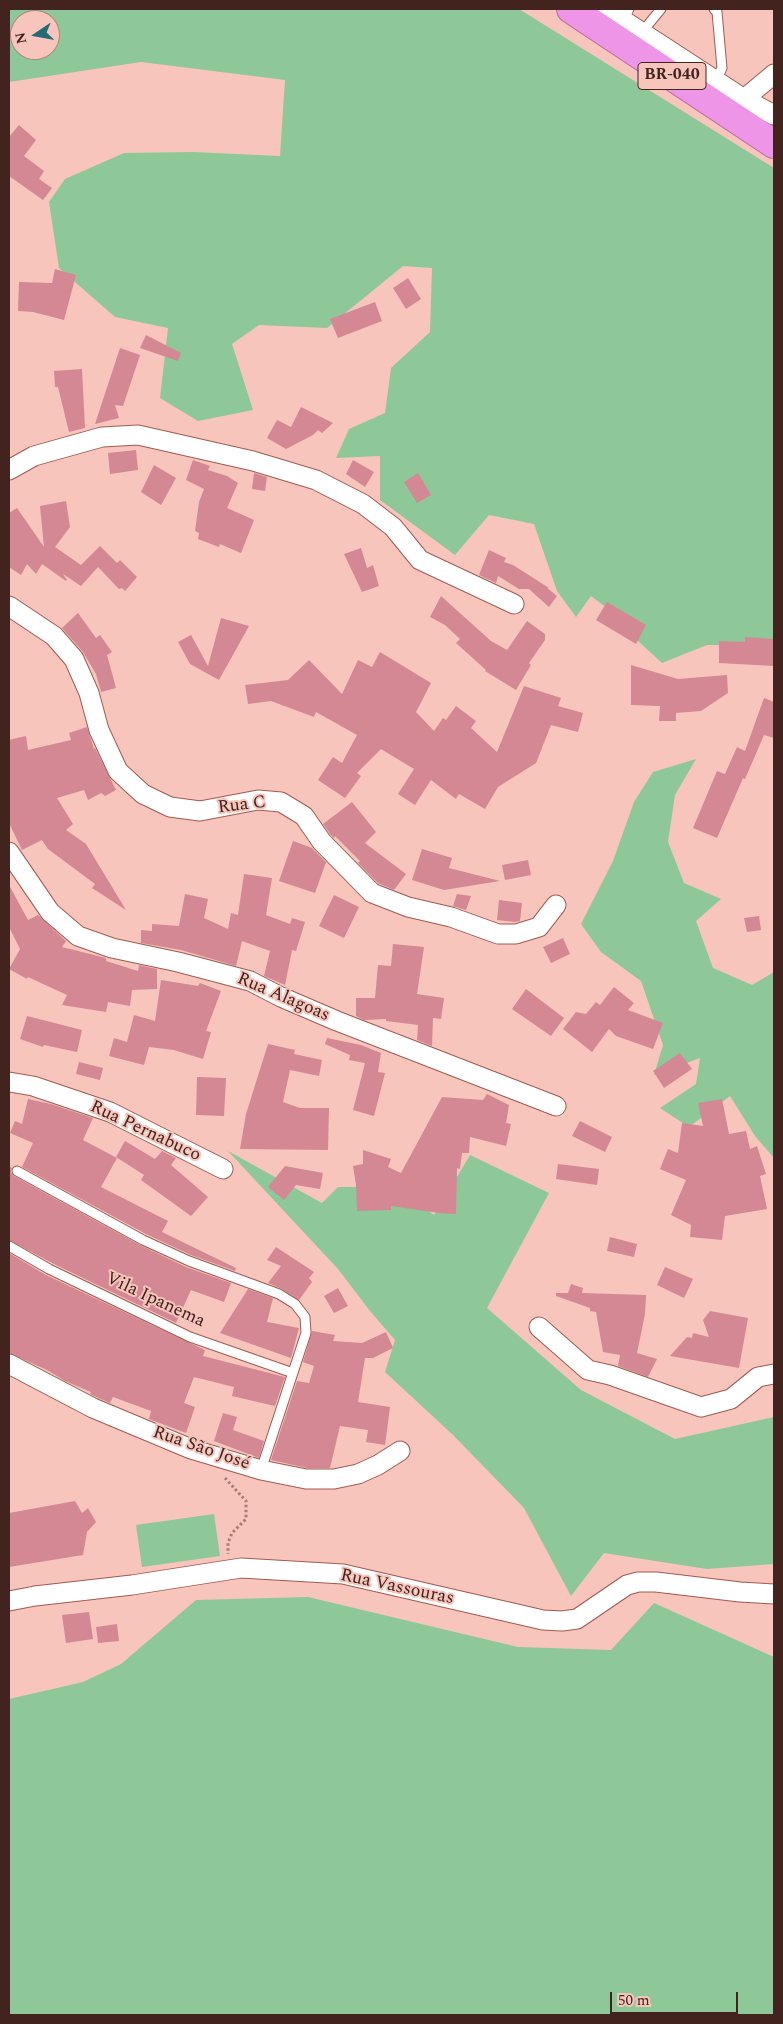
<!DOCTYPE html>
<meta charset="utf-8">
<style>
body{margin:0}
#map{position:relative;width:783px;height:2024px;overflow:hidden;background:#f7c5bc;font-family:Spectral,serif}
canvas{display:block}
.frame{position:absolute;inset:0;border:10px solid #42231e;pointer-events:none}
.north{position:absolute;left:10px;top:10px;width:50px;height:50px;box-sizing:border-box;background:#f7c5bc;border:1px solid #af847d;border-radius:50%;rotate:258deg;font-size:14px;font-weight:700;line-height:20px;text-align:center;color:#42231e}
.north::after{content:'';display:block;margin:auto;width:18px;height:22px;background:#226b77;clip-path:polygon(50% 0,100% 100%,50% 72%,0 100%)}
.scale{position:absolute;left:610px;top:1992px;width:128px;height:22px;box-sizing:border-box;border:2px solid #42231e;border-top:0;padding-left:6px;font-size:15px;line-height:18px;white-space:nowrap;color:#42231e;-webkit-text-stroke:4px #f7c5bc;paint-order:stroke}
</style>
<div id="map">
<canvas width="783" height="2024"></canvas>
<div class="frame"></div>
<div class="north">N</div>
<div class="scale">50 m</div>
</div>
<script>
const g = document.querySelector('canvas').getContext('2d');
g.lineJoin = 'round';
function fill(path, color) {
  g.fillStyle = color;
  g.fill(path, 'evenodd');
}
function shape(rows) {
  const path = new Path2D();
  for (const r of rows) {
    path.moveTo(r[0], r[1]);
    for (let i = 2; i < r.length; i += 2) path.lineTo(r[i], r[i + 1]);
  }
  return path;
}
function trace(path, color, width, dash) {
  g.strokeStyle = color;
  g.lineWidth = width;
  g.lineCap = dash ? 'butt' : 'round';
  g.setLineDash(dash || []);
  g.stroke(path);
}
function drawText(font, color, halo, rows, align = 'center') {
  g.font = font + ' Spectral,serif';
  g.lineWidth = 4;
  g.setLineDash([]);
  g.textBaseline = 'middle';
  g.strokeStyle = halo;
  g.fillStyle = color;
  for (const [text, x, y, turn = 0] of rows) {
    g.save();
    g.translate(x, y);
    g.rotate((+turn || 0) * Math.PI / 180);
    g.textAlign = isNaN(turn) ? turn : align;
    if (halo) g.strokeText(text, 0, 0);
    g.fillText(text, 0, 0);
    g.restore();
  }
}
const green = shape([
 [9,9,519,9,774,168,774,655,754,645,707,645,662,663,625,629,607,608,591,596,576,617,557,591,534,524,489,515,455,555,380,500,380,456,336,458,349,429,385,413,391,368,430,332,432,268,403,266,327,328,259,325,232,344,253,410,198,421,160,398,168,328,115,317,59,268,49,202,65,179,124,153,193,152,280,156,285,80,141,62,9,82],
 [20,20,50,20,50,50,20,50],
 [696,759,675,795,668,842,684,883,721,899,696,921,713,968,752,985,774,972,774,1158,755,1136,730,1096,689,1127,660,1108,696,1084,700,1058,654,1075,663,1045,641,981,601,952,581,924,613,861,634,802,653,772],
 [228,1151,322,1203,338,1187,395,1187,434,1215,470,1155,549,1193,487,1308,581,1390,675,1439,774,1417,774,1564,707,1569,604,1553,571,1596,524,1508,453,1435,385,1372,395,1340,370,1311,338,1269],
 [214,1514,220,1556,142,1567,136,1525],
 [308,1597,518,1647,611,1650,654,1603,774,1657,774,2015,9,2015,9,1699,83,1682,121,1664,196,1600]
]);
const building = shape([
 [19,125,36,140,24,156,44,171,39,179,52,188,43,200,9,176,9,137],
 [55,269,76,275,64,320,33,312,18,311,19,282,52,283],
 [408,278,421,299,406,309,393,288],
 [375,302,382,321,338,338,330,319],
 [146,335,181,353,178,361,140,348],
 [120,348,140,355,123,406,115,405,119,418,95,424],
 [82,369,85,428,69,432,58,387,55,387,54,371],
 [301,407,333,423,322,433,318,430,313,435,286,449,267,438,277,420,291,427],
 [136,450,138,470,110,474,108,453],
 [193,460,210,466,208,470,227,476,238,483,227,508,254,520,241,553,220,544,219,547,198,539,199,533,195,531,199,502,204,489,186,480],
 [353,460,374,472,365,487,346,474],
 [154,465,176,478,161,505,141,492],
 [254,473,267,477,265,491,252,489],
 [418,473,431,495,417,503,404,482],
 [66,501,70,527,55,547,81,565,100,546,117,563,120,560,137,577,125,591,122,588,119,589,98,567,81,586,63,574,67,580,66,581,42,564,36,574,27,564,21,575,9,567,9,513,17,508,44,547,40,506],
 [361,548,367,568,373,565,379,586,362,592,344,554],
 [489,550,506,558,504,562,513,565,549,588,547,588,557,596,549,607,529,589,519,589,498,576,496,583,479,575],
 [441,596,491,641,507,650,527,621,545,634,545,640,529,663,531,665,516,690,485,671,486,670,456,643,460,639,445,625,430,617],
 [607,602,646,625,636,644,596,620],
 [78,613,96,638,100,635,112,652,107,655,116,688,101,692,96,674,83,652,62,628],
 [221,618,249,626,219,680,190,664,178,642,191,635,208,666],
 [745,637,774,639,774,666,719,663,719,641,745,642],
 [380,652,431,683,416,712,434,731,443,718,446,720,456,706,476,721,471,728,497,752,524,686,561,698,558,706,583,713,578,732,551,725,536,763,498,787,485,809,459,794,456,799,431,780,415,805,398,794,414,769,381,749,357,773,361,776,345,798,318,780,333,757,342,763,357,735,316,712,314,717,271,701,248,704,245,685,288,680,309,660,342,694,358,660,372,667],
 [631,665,678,679,727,675,728,693,701,711,676,713,676,721,659,721,660,706,631,705],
 [764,698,774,702,774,738,764,735,745,779,743,778,717,838,693,828,717,771,725,774,737,747,745,751],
 [87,727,94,749,95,748,116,790,105,796,101,793,88,800,84,790,57,798,73,824,66,830,86,844,126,910,92,888,95,884,48,849,42,840,22,850,9,823,9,740,26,736,28,750,71,740,69,733],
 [352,802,376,832,365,843,406,874,394,890,378,883,358,863,360,861,335,836,334,838,331,835,323,824],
 [293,841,312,848,326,862,315,893,279,881],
 [422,849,452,858,449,868,500,881,444,890,412,880],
 [528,860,531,875,505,880,502,865],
 [244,874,272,878,266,915,290,924,292,918,305,922,296,951,292,950,285,985,264,976,270,951,242,941,236,966,181,950,141,943,141,930,152,931,152,924,179,926,185,894,208,899,204,918,228,929,231,913,238,915],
 [9,885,28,920,38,915,66,941,62,947,106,958,106,961,138,971,139,965,157,969,157,989,132,990,130,1006,108,1002,106,1012,62,1005,67,995,28,977,27,979,9,969,20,949,9,927],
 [457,894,471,896,466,910,453,906],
 [334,895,359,907,344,938,319,926],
 [499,900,522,903,520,921,515,922,497,920],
 [759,916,761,930,747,932,744,918],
 [563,938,570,954,551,963,543,947],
 [393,944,424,947,417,994,444,998,441,1019,433,1018,432,1046,417,1040,418,1025,386,1021,386,1019,364,1020,356,1016,356,998,375,998,378,965,391,966],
 [161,980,198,986,200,983,221,991,206,1031,211,1032,203,1059,174,1050,149,1047,144,1065,109,1056,114,1038,127,1042,134,1015,155,1021],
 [614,987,634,1003,628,1010,663,1023,653,1049,616,1036,609,1029,592,1052,563,1029,576,1012,586,1014,596,1002,600,1005],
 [526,989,564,1018,551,1036,512,1009],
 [27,1016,82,1030,77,1052,44,1045,43,1047,20,1039],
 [327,1038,361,1045,381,1053,378,1072,385,1073,374,1116,353,1110,365,1063,349,1060,350,1055,325,1044],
 [268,1044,295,1050,294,1054,322,1060,319,1076,290,1070,283,1102,300,1108,329,1108,328,1150,240,1149,246,1114],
 [680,1053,692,1069,664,1088,653,1071],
 [79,1062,103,1068,100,1080,76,1074],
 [197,1077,226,1078,224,1116,196,1115],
 [487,1094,509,1105,506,1123,511,1124,506,1146,470,1137,469,1153,462,1153,460,1169,457,1168,456,1214,439,1213,391,1206,391,1210,357,1211,356,1185,353,1166,363,1164,363,1150,391,1159,388,1167,401,1173,442,1097,483,1100],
 [28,1099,51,1104,93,1118,83,1140,117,1158,101,1187,168,1221,162,1232,236,1268,235,1271,191,1255,146,1234,22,1167,33,1143,10,1133,15,1121,22,1124],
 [722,1099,729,1134,746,1131,750,1149,757,1146,766,1174,760,1176,767,1209,725,1216,722,1240,690,1237,691,1225,671,1215,686,1180,660,1169,668,1149,678,1153,682,1123,703,1126,698,1103],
 [580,1121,612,1137,605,1152,572,1136],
 [125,1141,155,1159,162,1151,176,1158,171,1165,208,1197,191,1216,141,1180,144,1175,116,1157],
 [558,1164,599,1169,597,1185,556,1179],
 [9,1166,12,1168,11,1172,14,1176,140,1245,186,1267,231,1283,224,1302,191,1290,176,1323,52,1263,9,1240],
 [285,1166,323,1173,320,1189,296,1185,284,1200,268,1187],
 [610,1237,637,1244,634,1257,607,1251],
 [276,1247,314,1272,309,1278,312,1282,299,1300,282,1289,268,1283,281,1266,267,1260],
 [9,1253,46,1275,205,1350,203,1356,285,1377,275,1406,232,1396,234,1387,194,1377,184,1403,195,1407,186,1433,149,1419,151,1411,113,1397,110,1403,94,1396,90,1394,91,1392,65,1381,47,1370,9,1353],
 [665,1267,693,1279,684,1298,657,1285],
 [571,1284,583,1288,582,1293,646,1295,645,1314,637,1353,657,1359,648,1377,618,1366,620,1355,603,1352,596,1312,590,1311,590,1308,556,1296,556,1293,568,1293],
 [338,1288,348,1306,334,1313,324,1296],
 [248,1289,273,1298,267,1322,299,1328,291,1358,220,1333],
 [710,1311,748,1318,739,1368,670,1356,687,1337,692,1338,693,1333,709,1337,703,1320],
 [312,1331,335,1335,333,1341,362,1343,386,1332,393,1348,373,1358,365,1358,358,1402,390,1407,385,1445,366,1442,368,1430,340,1426,330,1468,307,1468,271,1460,297,1381,309,1383,314,1366,303,1362],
 [223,1413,237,1417,233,1430,264,1441,259,1458,214,1441],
 [75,1501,82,1513,88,1508,96,1522,87,1532,83,1555,9,1567,9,1513],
 [89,1612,93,1639,66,1643,62,1615],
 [117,1624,119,1641,98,1643,96,1627]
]);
const path = shape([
 [225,1478,246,1501,246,1519,232,1533,228,1543,228,1554]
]);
const service = shape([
 [714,9,717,12,722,68,715,83],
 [622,22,629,9],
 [642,32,661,9],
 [17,1171,143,1240,189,1261,279,1294,295,1304,305,1317,306,1333,261,1470],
 [9,1246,49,1269,190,1337,293,1373]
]);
const minor = shape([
 [606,9,744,99,774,74],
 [744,99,774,115],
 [9,470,34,456,102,437,138,435,253,461,316,480,363,504,393,527,420,560,514,604],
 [9,606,54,636,74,659,89,693,99,730,118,771,143,794,170,807,200,811,258,800,281,802,304,816,322,842,372,893,408,907,451,917,498,934,516,934,539,927,556,905],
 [9,852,50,912,78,936,112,948,178,962,250,981,281,997,337,1021,556,1106],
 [9,1082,33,1086,110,1112,223,1169],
 [539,1327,588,1370,610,1375,701,1407,731,1399,758,1377,774,1374],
 [9,1364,93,1408,191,1449,261,1470,306,1479,334,1479,358,1474,378,1465,400,1451],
 [9,1601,35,1596,132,1585,241,1568,343,1574,543,1620,562,1621,577,1619,627,1585,638,1582,656,1582,740,1592,774,1594]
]);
const motorway = shape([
 [571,9,774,144]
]);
const shields = [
 [672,76,68]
];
const shieldNames = [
 ["BR-040",672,76]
];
const streetNames = [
 ["Rua C",242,806,-7],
 ["Rua Alagoas",283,998,23],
 ["Rua Pernabuco",145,1132,25],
 ["Vila Ipanema",155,1301,25],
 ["Rua São José",201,1449,19],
 ["Rua Vassouras",397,1588,12]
];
fill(green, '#8ec898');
fill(building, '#d38894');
trace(service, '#a25a4f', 11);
trace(minor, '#a25a4f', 21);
trace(motorway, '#b26da1', 30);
trace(path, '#a77d76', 3, [2.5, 2.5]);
trace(service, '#fff', 9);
trace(minor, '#fff', 19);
trace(motorway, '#ee95e7', 28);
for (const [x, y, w] of shields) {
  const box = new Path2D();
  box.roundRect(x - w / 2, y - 13.5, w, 27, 4);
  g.fillStyle = '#f7c5bc';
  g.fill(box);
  trace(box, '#42231e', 1);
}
drawText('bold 16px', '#42231e', null, shieldNames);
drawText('18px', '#42231e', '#f7c5bc', streetNames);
</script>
